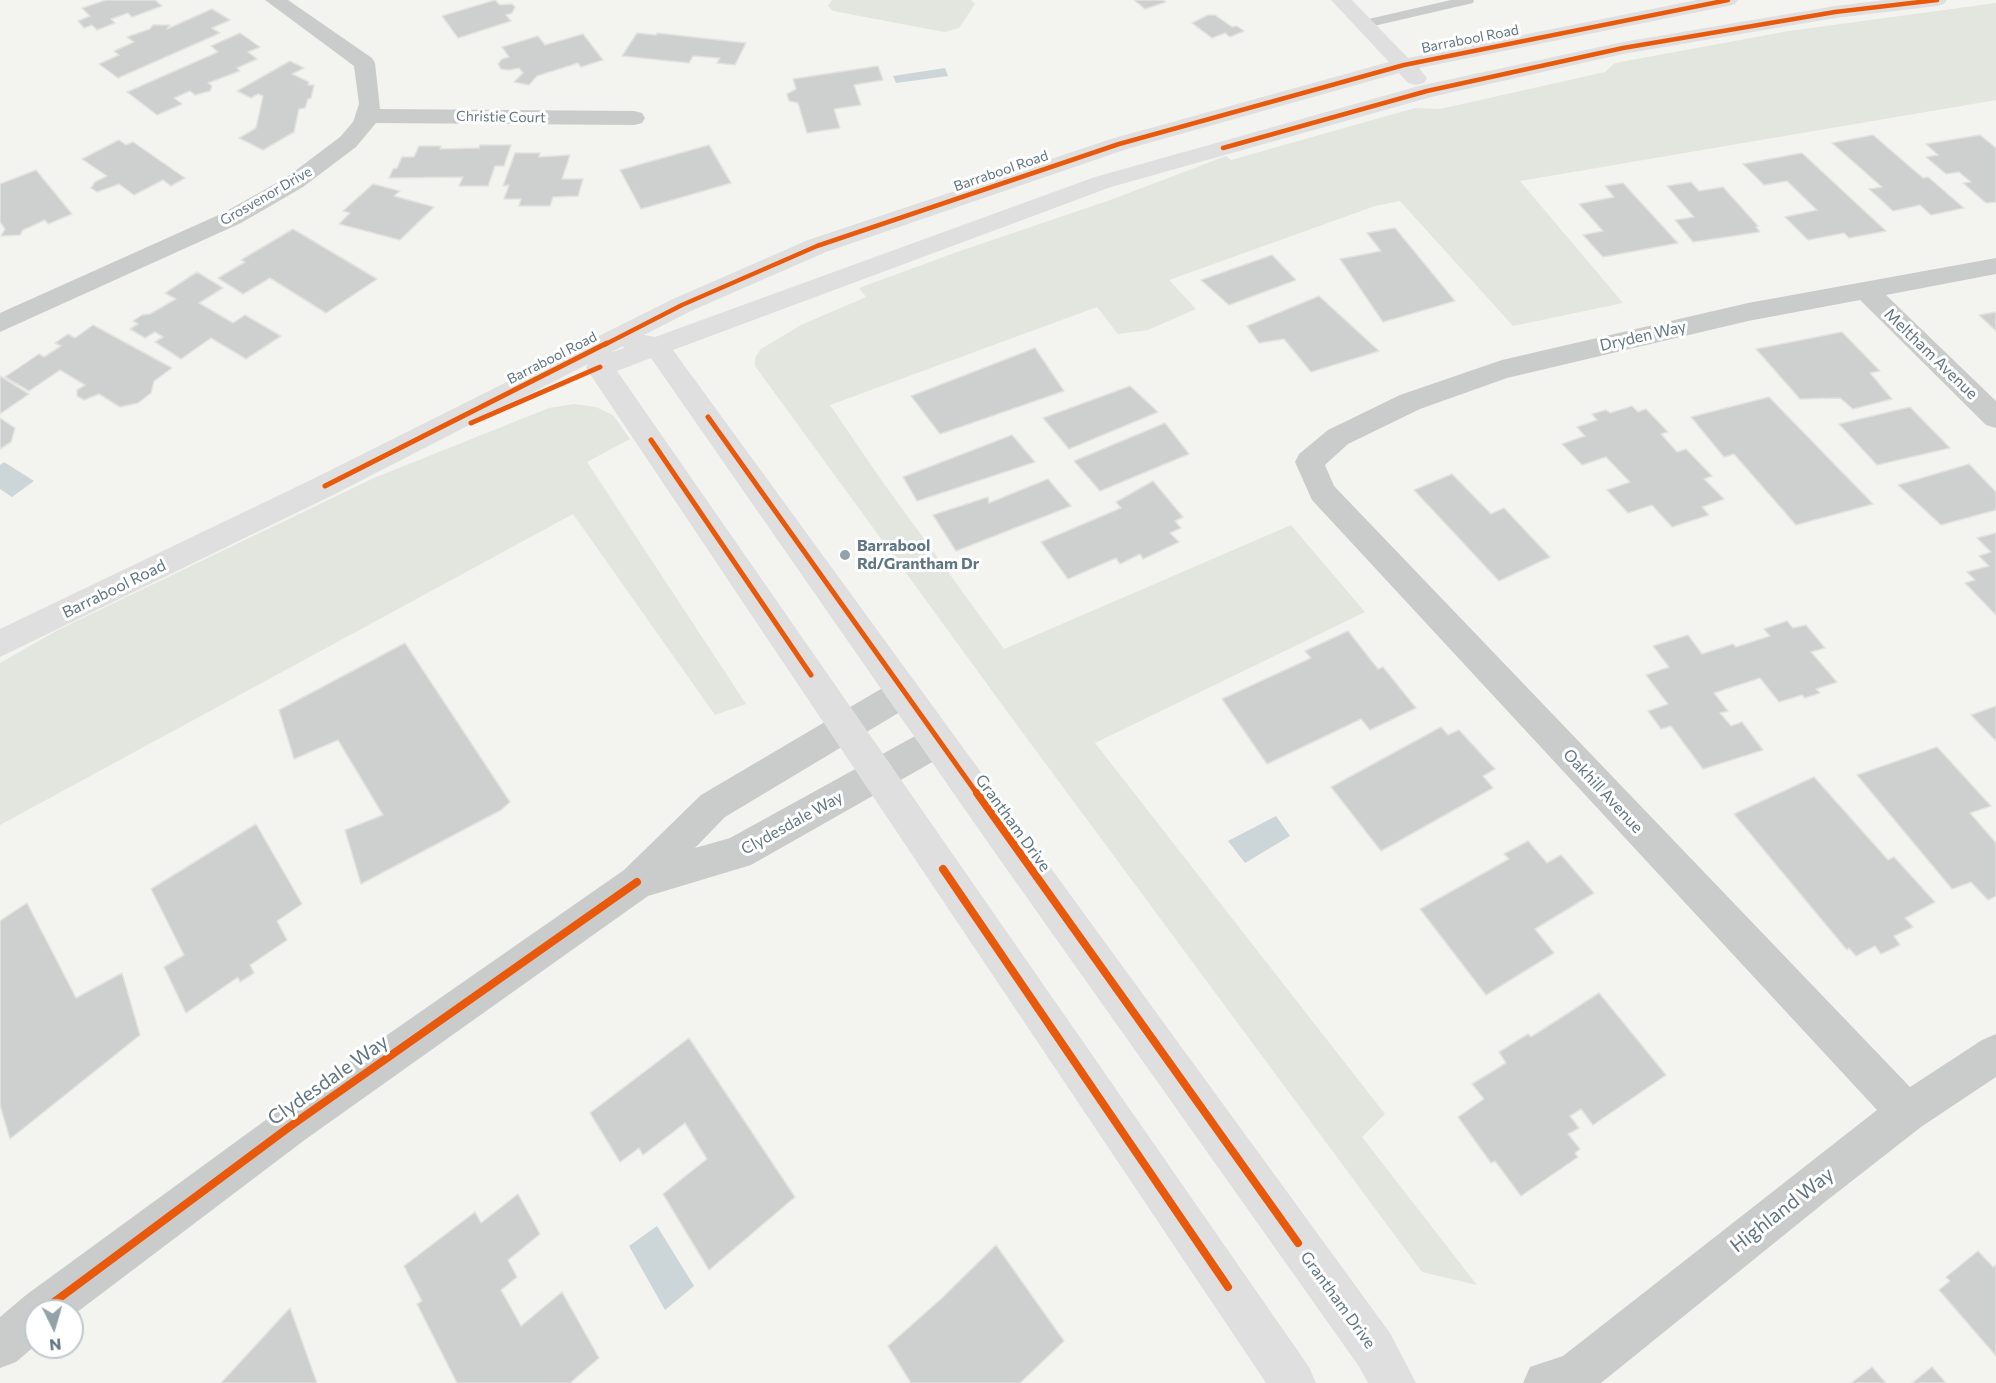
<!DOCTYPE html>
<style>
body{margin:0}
#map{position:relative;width:1996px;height:1383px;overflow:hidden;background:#f3f3f0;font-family:Commissioner,sans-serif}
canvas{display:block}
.north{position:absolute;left:24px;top:1299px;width:60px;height:60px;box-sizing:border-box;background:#fff;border:2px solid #bfc8cd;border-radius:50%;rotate:175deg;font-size:16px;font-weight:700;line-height:24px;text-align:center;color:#607683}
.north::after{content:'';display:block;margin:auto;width:21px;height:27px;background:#93a2a9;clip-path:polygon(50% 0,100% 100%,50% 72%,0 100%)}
</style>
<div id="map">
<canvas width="1996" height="1383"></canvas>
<div class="north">N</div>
</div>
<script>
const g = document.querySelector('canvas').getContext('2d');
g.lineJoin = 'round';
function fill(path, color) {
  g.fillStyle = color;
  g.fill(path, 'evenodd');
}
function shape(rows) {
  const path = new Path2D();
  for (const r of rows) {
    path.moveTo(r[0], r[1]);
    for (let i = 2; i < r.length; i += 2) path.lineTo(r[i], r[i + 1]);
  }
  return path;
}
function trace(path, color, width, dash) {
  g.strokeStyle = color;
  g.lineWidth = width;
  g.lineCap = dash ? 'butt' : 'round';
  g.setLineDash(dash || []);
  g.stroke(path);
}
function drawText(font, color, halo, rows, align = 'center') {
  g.font = font + ' Commissioner,sans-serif';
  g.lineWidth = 6;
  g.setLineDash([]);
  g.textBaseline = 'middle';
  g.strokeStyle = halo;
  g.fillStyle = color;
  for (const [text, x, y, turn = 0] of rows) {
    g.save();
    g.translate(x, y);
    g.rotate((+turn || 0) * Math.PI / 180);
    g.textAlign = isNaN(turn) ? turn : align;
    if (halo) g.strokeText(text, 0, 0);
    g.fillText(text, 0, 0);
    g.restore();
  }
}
const green = shape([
 [832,0,971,0,975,4,959,28,944,32,833,11,828,6],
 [1996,3,1996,100,1520,181,1623,303,1513,326,1400,201,1375,206,1169,280,1196,309,1148,330,1118,334,1097,307,830,405,882,481,1004,649,1291,525,1365,612,1095,743,1385,1114,1362,1137,1477,1285,1422,1272,1014,721,755,366,755,358,761,349,801,325,866,297,859,288,960,251,1113,199,1226,156,1231,160,1415,108,1440,109,1605,72,1615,63,1789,31],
 [575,404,596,407,613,415,630,439,587,462,746,704,715,715,573,514,0,825,0,663,58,630,374,478,549,408]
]);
const water = shape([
 [945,68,948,76,896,83,893,76],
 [4,462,34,481,12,497,0,489,0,465],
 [1276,816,1290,836,1245,863,1228,841],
 [657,1226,694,1286,665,1310,629,1246]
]);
const building = shape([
 [106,0,155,0,162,6,132,17,128,13,111,19,115,23,97,30,92,25,84,28,78,21,90,16,82,8,106,0],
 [495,0,500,5,512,4,515,7,512,13,506,15,511,21,458,38,442,16,495,0],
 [1134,0,1163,0,1166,2,1145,9,1134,0],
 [212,9,230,20,212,28,220,33,118,78,99,64,119,55,114,51,134,42,127,37,150,29,153,25,170,25,167,29,212,9],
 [1208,15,1215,15,1232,27,1237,26,1244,31,1230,37,1225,33,1212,38,1192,23,1208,15],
 [240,33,260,47,248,52,257,59,237,68,240,71,208,83,212,86,210,91,195,95,190,91,174,98,182,104,157,115,127,92,218,52,211,46,240,33],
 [637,33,656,35,657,33,746,43,735,65,717,63,720,58,693,56,689,63,622,56,637,33],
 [583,34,603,60,581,67,578,63,537,76,529,85,514,82,523,73,519,68,509,70,501,69,498,64,502,59,509,57,502,47,538,36,545,45,583,34],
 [290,61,304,68,292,74,309,82,308,85,314,85,311,98,308,99,305,108,299,109,294,132,263,150,239,138,256,128,263,96,258,94,251,98,237,91,290,61],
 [878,66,883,80,854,85,861,105,834,109,840,128,807,133,798,103,789,101,787,94,796,89,793,79,878,66],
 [1873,135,1923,178,1928,177,1964,208,1931,215,1920,205,1893,211,1869,189,1882,187,1832,143,1873,135],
 [1980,135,1996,148,1996,202,1986,203,1963,183,1971,182,1959,172,1946,174,1926,157,1938,155,1926,144,1980,135],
 [119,140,126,145,133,142,185,178,171,186,163,180,134,195,119,184,97,192,91,188,95,182,107,176,82,159,119,140],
 [480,145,511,145,504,166,495,166,488,186,459,186,463,177,389,178,393,169,397,168,402,157,414,157,419,146,441,146,440,149,479,148,480,145],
 [709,145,731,183,641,209,620,170,709,145],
 [515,153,540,153,539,157,570,155,562,179,583,179,578,196,553,197,550,206,519,206,521,199,504,199,509,185,503,186,515,153],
 [1802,153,1886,231,1849,238,1844,233,1808,240,1785,217,1817,210,1787,181,1764,185,1743,164,1802,153],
 [36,170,72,214,48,224,45,220,23,230,20,235,1,236,5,229,0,222,0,184,36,170],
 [1691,182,1699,191,1723,187,1758,226,1756,227,1760,232,1693,242,1675,220,1694,217,1667,186,1691,182],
 [1623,183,1678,243,1603,257,1583,235,1603,231,1579,204,1614,197,1605,186,1623,183],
 [373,184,400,191,394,196,434,207,400,240,339,224,350,213,343,211,373,184],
 [1395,228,1455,301,1383,322,1340,259,1381,251,1367,233,1395,228],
 [293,229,377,279,326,313,270,278,243,294,218,278,245,262,241,260,293,229],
 [1272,255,1296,280,1229,305,1201,280,1272,255],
 [197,272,223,288,199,303,233,323,245,315,281,336,246,359,211,338,181,359,155,342,163,337,155,332,145,338,130,329,138,324,133,321,142,315,150,314,176,299,165,293,197,272],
 [1319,296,1379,351,1311,372,1284,339,1259,343,1247,326,1319,296],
 [1996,312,1996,331,1979,315,1996,312],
 [93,325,172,368,154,381,151,393,138,403,120,407,99,394,84,400,77,396,77,390,85,385,60,370,29,391,5,377,39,354,44,357,61,346,55,343,68,334,75,338,93,325],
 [1842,332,1880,371,1870,373,1892,399,1853,409,1840,398,1800,399,1756,349,1842,332],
 [1035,348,1064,391,940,434,911,396,1035,348],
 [0,376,29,394,0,414,0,376],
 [1130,386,1158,412,1069,449,1043,418,1130,386],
 [1769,397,1873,504,1796,525,1734,454,1724,457,1691,417,1769,397],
 [1632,406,1638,412,1646,409,1668,432,1661,434,1677,452,1686,449,1712,476,1704,479,1724,499,1702,507,1709,515,1672,527,1652,505,1628,513,1607,490,1630,482,1606,457,1582,465,1562,444,1585,436,1577,427,1597,420,1592,414,1606,410,1610,413,1632,406],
 [1910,407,1950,448,1877,465,1839,424,1910,407],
 [0,418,15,428,11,442,0,449,0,418],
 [1165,423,1189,454,1100,491,1074,461,1165,423],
 [1012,435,1035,462,917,501,903,477,1012,435],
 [1969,464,1996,492,1996,510,1941,525,1898,485,1969,464],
 [1452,474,1491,514,1504,508,1550,557,1499,581,1414,490,1452,474],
 [1048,479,1071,506,956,551,933,515,988,497,989,503,1048,479],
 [1153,481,1183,517,1175,521,1181,528,1170,533,1179,542,1143,559,1140,554,1120,564,1116,558,1068,579,1041,542,1121,508,1116,502,1153,481],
 [1996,533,1996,615,1965,583,1975,580,1967,572,1989,566,1979,556,1991,552,1977,538,1996,533],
 [1787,621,1793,628,1806,625,1825,648,1811,652,1837,682,1816,689,1820,693,1805,698,1802,695,1779,702,1760,678,1714,693,1728,711,1720,713,1731,726,1742,722,1763,750,1703,769,1671,726,1661,729,1648,711,1668,704,1646,675,1669,667,1653,646,1688,635,1702,654,1733,644,1736,647,1770,636,1764,629,1787,621],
 [1348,631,1378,669,1383,667,1416,708,1370,730,1361,719,1267,764,1222,699,1311,658,1305,651,1348,631],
 [405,643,510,802,501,810,361,884,345,830,383,815,338,740,294,759,279,710,405,643],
 [1996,706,1996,741,1971,715,1996,706],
 [1441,727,1448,735,1459,730,1495,769,1483,776,1493,788,1381,851,1331,787,1441,727],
 [1937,747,1991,806,1970,813,1996,843,1996,896,1988,900,1971,882,1952,889,1857,775,1937,747],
 [1814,777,1888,860,1894,857,1935,902,1905,918,1913,927,1894,936,1900,945,1881,954,1875,946,1856,956,1849,948,1847,950,1734,814,1814,777],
 [256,824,302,904,277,921,287,940,250,965,254,973,240,982,238,977,186,1013,164,967,184,955,151,889,256,824],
 [1528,841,1547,863,1561,855,1594,893,1535,929,1554,953,1486,995,1420,909,1509,859,1504,854,1528,841],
 [27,903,76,998,122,973,140,1035,10,1139,0,1105,0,921,27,903],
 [1599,993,1666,1075,1593,1125,1581,1109,1570,1116,1579,1128,1568,1134,1580,1149,1575,1153,1578,1157,1521,1196,1495,1161,1491,1163,1458,1117,1484,1099,1472,1084,1506,1063,1499,1052,1528,1034,1531,1037,1599,993],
 [689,1038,795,1197,709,1270,663,1194,707,1159,685,1123,643,1155,639,1148,620,1162,590,1113,689,1038],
 [518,1194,540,1234,508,1260,517,1277,501,1290,521,1326,562,1292,599,1358,570,1383,457,1383,417,1304,422,1301,404,1266,475,1212,481,1223,518,1194],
 [996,1245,1064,1341,1020,1383,911,1383,888,1346,941,1299,996,1245],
 [1978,1251,1993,1267,1996,1265,1996,1356,1939,1290,1950,1281,1946,1277,1978,1251],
 [290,1308,317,1383,221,1383,290,1308],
 [1872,1367,1886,1383,1851,1383,1872,1367],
 [1932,1367,1946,1383,1912,1383,1932,1367]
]);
const lane = shape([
 [1451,0,1474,0,1473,3,1365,28,1358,24,1360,21,1451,0]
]);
const street = shape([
 [265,0,288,0,372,58,375,63,380,109,634,111,642,113,645,118,642,123,634,125,376,123,356,147,303,187,241,223,0,332,0,313,223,213,287,177,340,137,353,122,359,104,354,66,265,0],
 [1996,258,1996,274,1886,295,1996,401,1996,428,1986,425,1860,300,1748,321,1507,378,1420,409,1348,444,1325,465,1334,486,1910,1087,1982,1040,1996,1034,1996,1077,1921,1127,1825,1202,1601,1383,1523,1383,1530,1367,1563,1356,1877,1110,1312,500,1295,462,1299,454,1328,430,1400,395,1502,360,1748,303,1996,258],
 [903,679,915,683,920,693,915,703,725,817,695,848,730,838,926,730,938,726,950,730,955,741,950,752,751,865,648,896,306,1139,72,1316,72,1311,36,1311,36,1345,16,1362,0,1368,0,1317,26,1295,278,1111,624,870,701,795,891,683,903,679]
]);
const secondary = shape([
 [1331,0,1352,0,1408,58,1697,0,1738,0,1735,4,1728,6,1419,68,1427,78,1424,83,1416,85,1408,83,1399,73,1127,149,826,252,691,311,644,335,655,337,1095,177,1419,86,1623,42,1835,6,1885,0,1947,0,1944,4,1937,6,1835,18,1623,54,1431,97,1111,187,673,350,1390,1333,1416,1383,1368,1383,1358,1365,991,847,651,358,617,371,1309,1367,1316,1383,1266,1383,590,374,586,367,588,364,335,494,0,657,0,629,315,478,673,299,808,240,1111,139,1389,62,1331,0],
 [623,346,624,348,610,353,623,346]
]);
const cyclewayFar2 = shape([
 [1223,148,1427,91,1623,48,1835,12,1937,0],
 [604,345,682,305,817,246,1119,144,1404,65,1728,0]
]);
const cyclewayFar1 = shape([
 [708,417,978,795],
 [471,423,600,367],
 [651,440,811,675],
 [325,486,607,343]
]);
const cycleway = shape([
 [977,793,1298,1243],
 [943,869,1228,1287],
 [42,1311,292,1125,637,882]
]);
const markers = [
 [845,555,6,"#93a2a9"]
];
const farStreetnames = [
 ["Barrabool Road",1470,39,-11],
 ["Christie Court",501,117,1],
 ["Barrabool Road",1001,171,-19],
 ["Grosvenor Drive",266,196,-30],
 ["Barrabool Road",552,358,-27]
];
const streetNames = [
 ["Dryden Way",1643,336,-13],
 ["Meltham Avenue",1931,354,44],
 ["Barrabool Road",114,589,-26],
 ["Oakhill Avenue",1603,791,47],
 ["Clydesdale Way",792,823,-29],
 ["Grantham Drive",1013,823,54],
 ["Grantham Drive",1338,1300,54]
];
const poiNames = [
 ["Barrabool",857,546],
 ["Rd/Grantham Dr",857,564]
];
const nearStreetnames = [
 ["Clydesdale Way",328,1080,-35],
 ["Highland Way",1782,1210,-38]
];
fill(green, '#e2e6de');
fill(water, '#ccd6d8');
fill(building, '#ced0cf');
trace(building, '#e2e2e0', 1.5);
fill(lane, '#cacccc');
fill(street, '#cacccc');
fill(secondary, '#dfdfe0');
trace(cyclewayFar2, '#e8590c', 4.5);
trace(cyclewayFar1, '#e8590c', 5);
trace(cycleway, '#e8590c', 8);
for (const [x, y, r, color] of markers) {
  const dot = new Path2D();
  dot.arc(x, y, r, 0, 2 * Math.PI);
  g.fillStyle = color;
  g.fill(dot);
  trace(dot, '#fff', 2);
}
drawText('14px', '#607683', '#fff', farStreetnames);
drawText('16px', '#607683', '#fff', streetNames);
drawText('bold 16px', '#607683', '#fff', poiNames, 'left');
drawText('20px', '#607683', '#fff', nearStreetnames);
</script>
